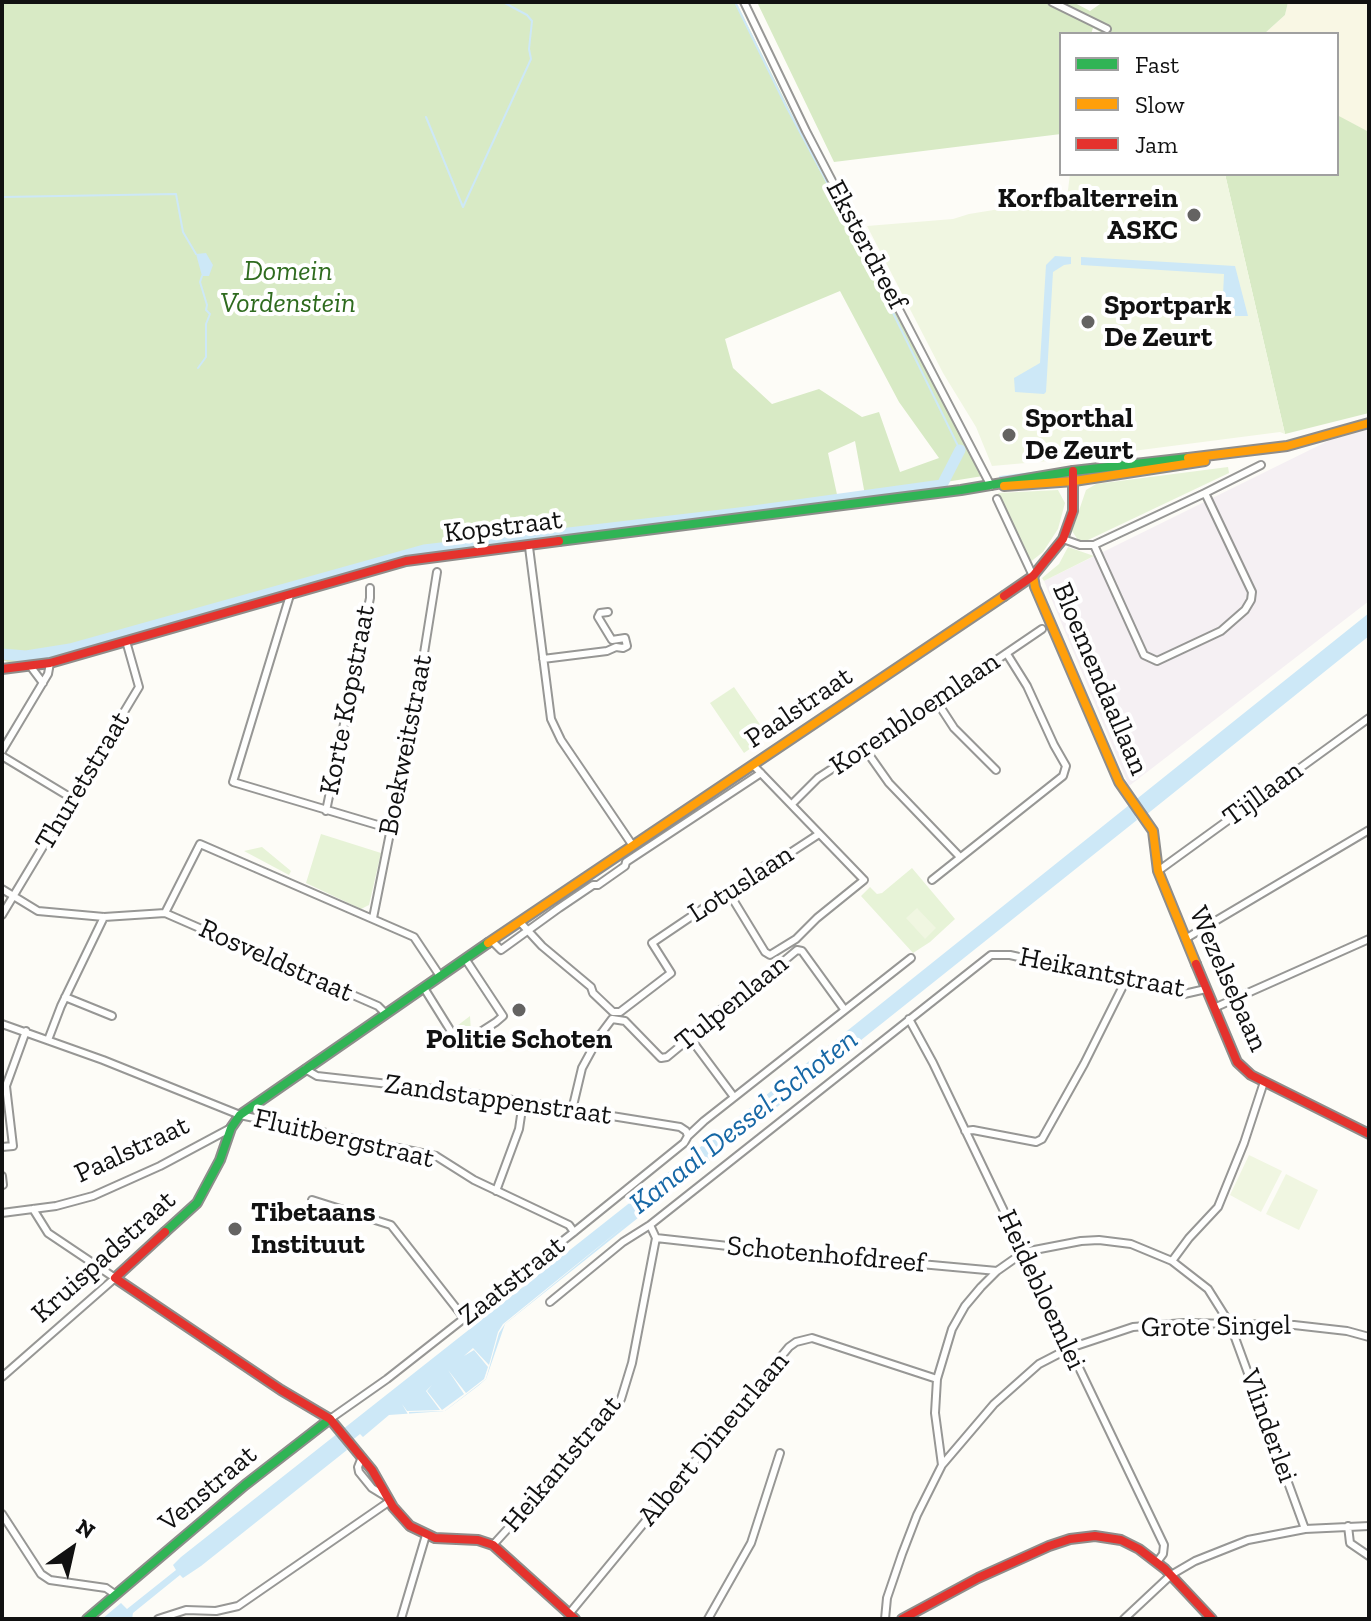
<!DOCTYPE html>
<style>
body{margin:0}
#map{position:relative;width:1371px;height:1621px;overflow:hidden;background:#fdfcf7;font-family:"Zilla Slab",serif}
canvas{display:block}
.frame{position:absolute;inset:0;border:4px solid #111;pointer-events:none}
.legend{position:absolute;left:1059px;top:32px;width:280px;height:144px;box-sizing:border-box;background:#fff;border:2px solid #a0a0a0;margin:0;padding:10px 14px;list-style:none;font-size:24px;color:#111}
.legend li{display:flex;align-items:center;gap:16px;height:40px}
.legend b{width:40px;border:2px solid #a0a0a0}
.north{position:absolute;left:32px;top:1509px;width:80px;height:80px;-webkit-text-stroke:6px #fff;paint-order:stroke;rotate:34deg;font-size:22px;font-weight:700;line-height:32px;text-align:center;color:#111}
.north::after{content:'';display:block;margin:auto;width:28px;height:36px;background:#111;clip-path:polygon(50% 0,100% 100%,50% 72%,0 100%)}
</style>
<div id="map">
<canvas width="1371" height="1621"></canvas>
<div class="frame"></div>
<ul class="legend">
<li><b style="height:10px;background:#30b455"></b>Fast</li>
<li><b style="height:10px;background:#ff9f0a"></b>Slow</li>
<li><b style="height:10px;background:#e5322d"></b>Jam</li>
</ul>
<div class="north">N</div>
</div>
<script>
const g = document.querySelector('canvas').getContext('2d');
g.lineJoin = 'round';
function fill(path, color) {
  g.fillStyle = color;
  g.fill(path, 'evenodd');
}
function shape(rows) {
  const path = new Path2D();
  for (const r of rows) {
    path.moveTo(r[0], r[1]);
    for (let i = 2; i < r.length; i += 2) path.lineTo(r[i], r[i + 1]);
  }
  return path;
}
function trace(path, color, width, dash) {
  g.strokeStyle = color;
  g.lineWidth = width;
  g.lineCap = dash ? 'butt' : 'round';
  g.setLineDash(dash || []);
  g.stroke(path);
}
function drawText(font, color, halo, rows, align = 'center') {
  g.font = font + ' "Zilla Slab",serif';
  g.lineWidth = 8;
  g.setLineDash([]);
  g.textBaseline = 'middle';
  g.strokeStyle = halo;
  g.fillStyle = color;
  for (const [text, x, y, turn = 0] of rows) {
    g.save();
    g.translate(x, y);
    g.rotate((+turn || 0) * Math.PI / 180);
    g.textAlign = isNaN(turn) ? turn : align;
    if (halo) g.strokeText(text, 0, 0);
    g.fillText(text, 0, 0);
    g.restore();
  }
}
const industrial = shape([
 [1369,429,1369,601,1129,786,1044,581,1330,440]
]);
const farmland = shape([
 [1288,2,1369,2,1369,132,1337,116,1337,34,1264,34,1285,15]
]);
const green = shape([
 [1228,467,1229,473,1088,540,1078,540,1072,531,1086,490,1096,484],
 [1058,490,1065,503,1058,529,1043,552,1029,563,998,493],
 [1068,547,1094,556,1044,581,1042,578,1059,564],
 [734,687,768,736,744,753,710,703],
 [321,834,381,853,369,905,361,909,306,883],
 [262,847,291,871,289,875,244,851],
 [912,868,955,919,930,942,913,953,861,896,870,887,877,894,882,893],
 [470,1016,471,1033,465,1038,459,1037,453,1029]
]);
const forest = shape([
 [2,2,736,2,819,169,983,476,865,495,855,441,828,453,838,499,425,552,16,665,2,660],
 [840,291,899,402,939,458,900,472,879,412,862,417,819,389,772,404,733,368,725,339],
 [757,2,1073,2,1090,11,1103,2,1288,2,1285,15,1264,34,1104,34,1093,28,1091,34,1061,34,1061,134,834,162],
 [1337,115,1369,132,1369,413,1285,434,1225,174,1337,174]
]);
const pitch = shape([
 [1070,174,1225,174,1285,434,1280,432,1071,459,992,466,976,427,943,373,867,226,953,219,969,214,1067,198],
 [917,908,936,928,925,939,906,918],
 [1249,1155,1282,1171,1261,1212,1230,1195],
 [1286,1174,1318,1190,1299,1230,1266,1214]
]);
const water = shape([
 [206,253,213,265,209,276,202,276,196,254],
 [1055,256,1071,257,1071,264,1064,265,1053,272,1046,392,1044,394,1015,392,1014,378,1040,363,1046,265],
 [1081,257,1235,266,1248,316,1222,316,1224,274,1081,265],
 [1369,613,1369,636,1146,815,1141,811,1135,816,1137,820,505,1324,486,1379,478,1386,445,1411,389,1415,363,1437,360,1434,345,1446,347,1450,201,1566,183,1578,180,1575,133,1613,132,1619,102,1619,121,1603,127,1609,176,1570,173,1565,181,1557,827,1047]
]);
const pier = shape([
 [628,1223,505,1324,499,1333,486,1379,445,1411,409,1412,409,1416,402,1404,407,1411,440,1410,426,1391,432,1385,427,1391,442,1410,464,1394,448,1370,466,1393,484,1379,488,1367,474,1350,464,1356,473,1348,489,1365,498,1332,503,1324]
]);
const stream = shape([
 [735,2,786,106,850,225,960,450],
 [426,117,463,207,531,59,529,49,532,21,527,15,503,2],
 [2,197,176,194,183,232,196,254],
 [198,368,206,357,206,324,210,314,206,310,207,305,200,282,202,276],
 [1000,477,1047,471]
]);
const river = shape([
 [2,654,26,656,70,649,424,550,739,513,942,485,960,450]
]);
const street = shape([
 [744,2,806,131,991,486],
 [1052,2,1107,29],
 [1205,493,1261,465],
 [997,499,1033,576],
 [1063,539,1080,545,1094,545,1205,493,1252,592,1251,600,1245,610,1221,631,1157,661,1144,655,1094,545],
 [529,547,551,719,561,740,633,846],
 [290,595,233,782,391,829],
 [543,659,607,651,616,647,623,648,627,646,625,638,612,640,598,617,600,613,608,612],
 [31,667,43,683],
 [939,705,954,728,996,770],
 [865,749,889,783,960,857],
 [2,751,48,674,50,663],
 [2,756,73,799],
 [792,804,818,778,929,705,939,705,962,687,973,676,1042,629],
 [326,811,370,598,370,588],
 [1158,871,1369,718],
 [932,880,1063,776,1066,766,1054,745,1027,686,1007,654],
 [2,889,38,911,104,917,165,913],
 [729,893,765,952,770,955,796,939,817,918,864,880,754,766],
 [165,913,200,844,414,937,440,976],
 [165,913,378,1006,385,1013],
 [2,915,139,687,126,641],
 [373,918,416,703,437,572],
 [520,922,542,946,591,987,593,993,613,1012,620,1012,671,973,652,943,720,897,753,879,757,871,780,855,790,853,819,834],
 [1185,939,1369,830],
 [493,942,501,950,559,908,593,885,598,885,625,866,626,862,761,773],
 [424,988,457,1041,465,1042,496,1022,503,1016,466,960],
 [65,997,112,1016],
 [1214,1008,1369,939],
 [909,1019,933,1063,1164,1545,1163,1554,1157,1562],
 [2,1024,103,1060,240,1115,436,1156,474,1180,569,1225,574,1232],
 [690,1038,734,1097],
 [48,1040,61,1006,104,917],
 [305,1069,317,1076,469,1093,680,1127,686,1131,688,1136],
 [572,1110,582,1068,600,1035,612,1019,625,1021,661,1058,667,1057,690,1038,691,1034,728,1004,735,1002,797,950,802,951,844,1009],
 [965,1131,973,1130,1036,1142,1042,1139,1084,1064,1126,980],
 [2,1147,13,1146,6,1086,26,1031],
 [2,1176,3,1185],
 [496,1191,519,1129,523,1102],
 [312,1200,391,1225,464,1318],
 [2,1213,56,1206,93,1196,160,1166,231,1128],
 [656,1238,746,1248,997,1271],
 [1172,1261,1189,1238,1218,1207,1244,1143,1264,1082],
 [550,1302,623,1242,650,1225,991,955,1010,955,1184,994,1206,989],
 [2,1377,115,1278,48,1233,33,1209],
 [330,1419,387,1379,574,1232,684,1143,688,1136,704,1121,911,958],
 [362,1457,358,1467,359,1472,372,1488,385,1496],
 [942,1465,935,1413,937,1379,952,1329,965,1306,981,1287,997,1271,1024,1252,1081,1241,1099,1240,1131,1244,1172,1261,1208,1289,1230,1324,1305,1529],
 [2,1514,41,1574,50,1580,106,1588,116,1595],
 [1348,1526,1350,1543,1369,1556],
 [493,1545,612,1414,621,1399,632,1363,656,1238,650,1225],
 [569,1614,789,1347,796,1342,812,1338,937,1379],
 [158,1619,186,1610,216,1611,238,1606,390,1501],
 [401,1619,426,1535],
 [708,1619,751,1543,780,1453],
 [885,1619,887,1598,902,1554,917,1515,942,1465,994,1404,1039,1364,1070,1348,1133,1327,1184,1323,1294,1325,1347,1331,1369,1337],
 [1124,1619,1171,1575,1195,1561,1248,1540,1305,1529,1369,1526]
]);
const fast = shape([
 [559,541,961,490,1073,471,1188,458],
 [165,1232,197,1203,220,1160,231,1128,240,1115,488,943],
 [87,1619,245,1485,330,1419]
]);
const slow = shape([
 [1188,458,1287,446,1369,423],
 [1004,486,1074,481,1205,461],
 [1033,576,1035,587,1119,782,1153,831,1158,871,1196,964],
 [488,943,1004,596]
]);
const jam = shape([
 [1004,596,1033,576,1063,539,1073,511,1073,471],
 [2,669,50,663,406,561,559,541],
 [1196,964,1237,1062,1251,1075,1369,1134],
 [165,1232,115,1278,281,1390,330,1419,372,1470,393,1507,410,1526,435,1538,478,1540,493,1545,575,1619],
 [902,1619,978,1578,1049,1546,1070,1539,1095,1536,1121,1540,1139,1549,1165,1569,1212,1619]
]);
const markers = [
 [1194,215,8,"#646362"],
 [1088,322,8,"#646362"],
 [1009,435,8,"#646362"],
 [519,1010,8,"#646362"],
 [235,1229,8,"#646362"]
];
const poiNames = [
 ["Korfbalterrein",1178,199,"right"],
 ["ASKC",1178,231,"right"],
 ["Sportpark",1104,306],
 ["De Zeurt",1104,338],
 ["Sporthal",1025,419],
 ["De Zeurt",1025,451],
 ["Politie Schoten",519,1040,"center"],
 ["Tibetaans",251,1213],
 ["Instituut",251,1245]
];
const streetNames = [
 ["Eksterdreef",866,245,62],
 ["Kopstraat",503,527,-7],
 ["Bloemendaallaan",1100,679,67],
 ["Korte Kopstraat",348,700,-79],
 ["Paalstraat",799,708,-34],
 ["Korenbloemlaan",915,714,-34],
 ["Boekweitstraat",406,745,-79],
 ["Thuretstraat",83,781,-59],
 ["Tijllaan",1263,794,-36],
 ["Lotuslaan",741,884,-33],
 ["Rosveldstraat",276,961,24],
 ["Heikantstraat",1102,973,11],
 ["Wezelsebaan",1228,979,66],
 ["Tulpenlaan",732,1003,-39],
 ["Zandstappenstraat",498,1100,8],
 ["Fluitbergstraat",344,1139,13],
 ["Paalstraat",132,1150,-25],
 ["Schotenhofdreef",826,1255,5],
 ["Kruispadstraat",104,1257,-42],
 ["Zaatstraat",512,1281,-38],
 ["Heidebloemlei",1041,1290,65],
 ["Grote Singel",1216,1327,-1],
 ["Vlinderlei",1268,1426,70],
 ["Albert Dineurlaan",714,1439,-50],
 ["Heikantstraat",562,1464,-50],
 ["Venstraat",208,1489,-40]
];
const parkNames = [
 ["Domein",288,272],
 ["Vordenstein",288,304]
];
const waterNames = [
 ["Kanaal Dessel-Schoten",744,1122,-38]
];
fill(industrial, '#f5f0f3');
fill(farmland, '#f9f7e4');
fill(green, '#e7f3d7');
fill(forest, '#d8eac5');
fill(pitch, '#f0f6e1');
fill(water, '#cde8f7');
fill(pier, '#fdfcf7');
trace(stream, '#cde8f7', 2);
trace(river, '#cde8f7', 11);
trace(street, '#979795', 10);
trace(fast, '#8e8d8b', 12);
trace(slow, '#8e8d8b', 12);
trace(jam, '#8e8d8b', 12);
trace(street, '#fffffe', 6);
trace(fast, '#30b455', 8);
trace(slow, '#ff9f0a', 8);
trace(jam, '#e5322d', 8);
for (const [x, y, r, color] of markers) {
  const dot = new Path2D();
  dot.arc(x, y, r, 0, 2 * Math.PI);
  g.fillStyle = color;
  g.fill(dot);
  trace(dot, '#fff', 3);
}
drawText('bold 28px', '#111', '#fff', poiNames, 'left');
drawText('28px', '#111', '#fff', streetNames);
drawText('italic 28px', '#2f6b1f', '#fff', parkNames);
drawText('italic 30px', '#1768a6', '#fff', waterNames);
</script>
